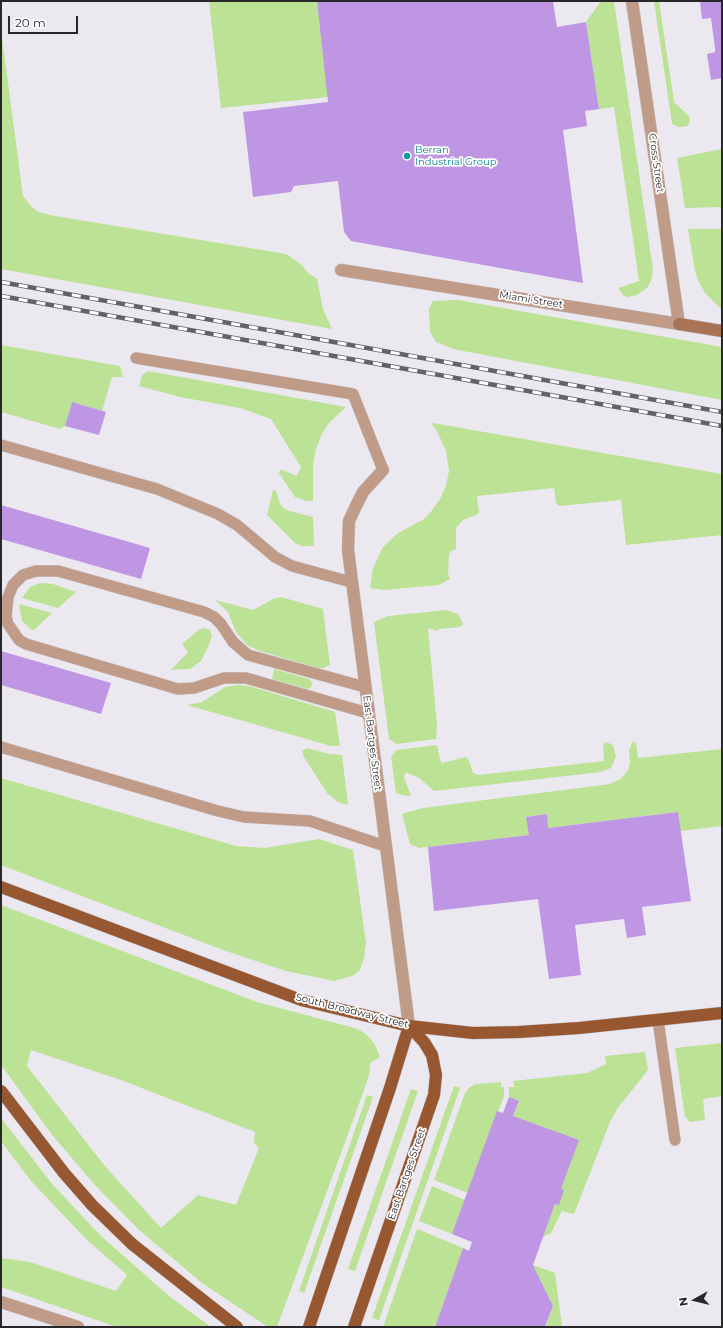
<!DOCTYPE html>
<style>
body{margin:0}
#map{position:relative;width:723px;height:1328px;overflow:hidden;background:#ece8f0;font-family:Montserrat,sans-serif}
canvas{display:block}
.frame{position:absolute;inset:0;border:2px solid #29272a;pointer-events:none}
.north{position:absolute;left:675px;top:1280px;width:40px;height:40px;-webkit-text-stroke:3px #fff;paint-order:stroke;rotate:262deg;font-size:11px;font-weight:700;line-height:16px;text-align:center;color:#29272a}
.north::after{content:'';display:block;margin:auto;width:14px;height:18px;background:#29272a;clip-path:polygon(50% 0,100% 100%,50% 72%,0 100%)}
.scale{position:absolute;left:8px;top:16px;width:70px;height:18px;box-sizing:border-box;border:2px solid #29272a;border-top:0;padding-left:5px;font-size:12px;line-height:14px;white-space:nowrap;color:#29272a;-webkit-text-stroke:3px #fff;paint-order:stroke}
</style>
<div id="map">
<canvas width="723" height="1328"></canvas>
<div class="frame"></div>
<div class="north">N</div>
<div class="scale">20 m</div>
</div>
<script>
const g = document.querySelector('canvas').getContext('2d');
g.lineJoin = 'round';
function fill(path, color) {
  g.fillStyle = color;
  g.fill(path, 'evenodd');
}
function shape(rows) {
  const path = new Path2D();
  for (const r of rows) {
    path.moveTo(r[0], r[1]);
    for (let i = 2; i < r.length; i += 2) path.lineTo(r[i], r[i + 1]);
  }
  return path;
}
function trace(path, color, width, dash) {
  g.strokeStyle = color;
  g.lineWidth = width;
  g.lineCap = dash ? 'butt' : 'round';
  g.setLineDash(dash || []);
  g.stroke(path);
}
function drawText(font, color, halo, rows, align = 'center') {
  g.font = font + ' Montserrat,sans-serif';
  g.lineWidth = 3.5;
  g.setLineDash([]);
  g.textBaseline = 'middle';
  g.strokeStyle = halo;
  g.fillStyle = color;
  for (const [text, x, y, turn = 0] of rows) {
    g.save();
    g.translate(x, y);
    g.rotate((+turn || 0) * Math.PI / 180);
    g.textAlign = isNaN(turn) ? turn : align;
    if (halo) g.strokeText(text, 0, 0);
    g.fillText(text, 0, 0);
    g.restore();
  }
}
const green = shape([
 [209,1,317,1,328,97,221,108],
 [601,1,614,1,653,270,651,281,647,288,637,295,628,297,624,296,618,288,639,281,614,107,599,109,586,22],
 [654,1,659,1,674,102,689,116,690,120,688,126,679,127,672,124],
 [1,30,23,196,31,206,38,212,55,216,286,254,302,265,307,272,317,279,323,309,332,329,1,269],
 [722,149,722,207,685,208,677,158],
 [688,229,722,229,722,310,705,293,699,282,695,271],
 [458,300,722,347,722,400,453,349,436,342,430,332,429,309,433,301],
 [1,345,120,366,123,377,112,377,102,411,72,402,65,426,60,429,1,412],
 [148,371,346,407,328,424,321,436,316,449,313,463,313,501,306,501,295,497,279,473,280,470,283,470,297,476,301,467,271,419,240,408,180,397,139,386,142,375],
 [433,423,722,474,722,535,626,545,621,500,559,506,556,503,554,488,477,496,479,513,476,515,463,520,456,528,456,549,451,551,449,555,448,573,450,579,439,585,384,590,370,588,373,568,383,547,398,533,424,519,430,513,440,499,446,486,449,471,446,451,437,431,432,425],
 [273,490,276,491,280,504,286,510,313,517,314,546,302,546,295,543,267,515],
 [40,583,53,584,76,592,58,608,22,598,30,587],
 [281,597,323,609,330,665,324,668,318,668,260,651,247,645,236,632,228,612,215,600,253,610,273,599],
 [19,604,52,613,34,630,32,630,22,621],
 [447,610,458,614,463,624,460,627,438,629,438,631,428,628,437,725,436,739,397,744,389,739,374,622,388,616],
 [203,628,210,630,212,635,209,645,201,661,190,669,171,670,188,652,182,644,200,629],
 [274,669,309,679,312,682,311,687,307,689,272,679],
 [238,685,249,686,335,712,340,746,331,746,187,705,202,702,225,687],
 [633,741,636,743,638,758,722,749,722,826,680,831,678,812,548,828,546,814,527,817,529,835,419,848,410,844,402,814,423,808,610,784,621,779,628,770,630,763,629,750],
 [606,742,613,745,616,757,611,768,601,772,434,791,419,778,407,773,405,773,404,778,411,795,406,796,396,793,391,756,397,750,437,745,440,759,442,763,466,757,469,761,473,773,478,775,604,761,603,745],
 [307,748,329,754,342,755,348,805,338,802,327,793,304,757,302,751],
 [1,778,236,846,264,848,319,839,353,850,366,943,364,958,360,970,352,976,334,981,286,971,223,950,1,865],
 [1,905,257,1002,358,1029,367,1035,374,1043,380,1057,370,1063,369,1075,359,1104,277,1327,268,1327,202,1283,139,1230,93,1183,53,1136,1,1065],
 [31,1050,121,1080,255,1132,254,1143,259,1148,236,1205,198,1195,161,1228,104,1165,27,1066],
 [722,1043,722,1096,703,1099,705,1120,690,1122,685,1117,675,1048],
 [645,1052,648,1070,617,1109,610,1122,574,1214,562,1211,551,1233,543,1237,561,1189,513,1116,519,1102,509,1097,509,1087,514,1087,513,1081,587,1073,606,1064,605,1056],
 [501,1082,501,1087,504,1087,504,1096,468,1193,434,1180,465,1093,470,1087,476,1084],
 [454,1086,460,1088,379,1320,372,1318],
 [411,1089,418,1091,355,1271,348,1269],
 [367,1095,373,1097,304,1293,299,1291],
 [1,1118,53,1185,100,1235,169,1296,211,1327,117,1327,1,1287,1,1258,30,1262,116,1291,127,1275,86,1239,31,1181,1,1141],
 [432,1186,465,1200,452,1234,419,1221],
 [417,1229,463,1248,435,1327,383,1327],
 [533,1265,555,1273,562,1327,546,1327,553,1306]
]);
const building = shape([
 [317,1,553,1,557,27,586,22,599,109,585,111,587,126,563,130,583,283,351,241,344,232,338,181,294,186,291,192,253,197,243,112,328,102],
 [700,1,722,1,722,78,711,80,707,54,715,52,715,48,711,18,702,19],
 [72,402,106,412,99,435,65,426],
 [1,505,150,548,141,579,1,539],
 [1,651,111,683,101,714,1,685],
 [678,812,691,901,642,907,646,935,627,938,624,919,575,925,581,975,549,979,538,899,434,911,428,847,529,835,526,817,547,814,548,828],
 [509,1097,519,1101,513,1116,579,1140,561,1189,564,1190,559,1205,555,1204,533,1265,553,1306,545,1327,435,1327,463,1248,469,1251,472,1242,452,1234,497,1111,503,1113]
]);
const lane = shape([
 [136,358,353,394,383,470],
 [1,445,157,489,218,514,237,525,275,557,292,566,351,582],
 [365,687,248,655,233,642,221,624,214,617,204,612,58,571,36,571,23,575,13,585,8,597,6,617,8,624,19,640,26,644,178,689,194,688,224,678,246,678,368,713],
 [1,747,218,811,244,817,310,821,385,846],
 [658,1020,675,1140]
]);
const street = shape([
 [341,270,679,324,632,1],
 [383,470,363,492,356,506,349,521,348,550,409,1026],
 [1,1302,78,1327]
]);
const secondary = shape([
 [679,324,722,331]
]);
const primary = shape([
 [1,887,301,1000,409,1026,473,1033,519,1032,579,1028,722,1013],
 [1,1091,64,1173,92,1205,132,1244,237,1327],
 [309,1327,390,1088,409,1026],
 [354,1327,434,1095,436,1075,432,1055,424,1042,409,1026]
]);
const rail = shape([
 [1,282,722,412],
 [1,296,722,426]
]);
const markers = [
 [407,156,4,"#0f9aa8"]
];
const cultureNames = [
 ["Berran",415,150],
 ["Industrial Group",415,162]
];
const streetNames = [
 ["Cross Street",656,163,82],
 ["Miami Street",531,300,9],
 ["East Bartges Street",372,743,83],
 ["South Broadway Street",352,1011,14],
 ["East Bartges Street",407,1174,-71]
];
fill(green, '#bbe295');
fill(building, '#be96e3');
trace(lane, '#c9c5cc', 12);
trace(street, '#c9c5cc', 13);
trace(secondary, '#c9c5cc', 13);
trace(primary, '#c9c5cc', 13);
trace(lane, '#c09b87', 11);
trace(street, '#c09b87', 12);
trace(secondary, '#a97456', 12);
trace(primary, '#975831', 12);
trace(rail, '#646266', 4.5);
trace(rail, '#fff', 3, [9]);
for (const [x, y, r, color] of markers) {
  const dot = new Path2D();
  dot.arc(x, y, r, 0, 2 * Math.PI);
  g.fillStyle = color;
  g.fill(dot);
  trace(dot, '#fff', 1.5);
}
drawText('10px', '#0d838f', '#fff', cultureNames, 'left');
drawText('10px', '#29272a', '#fff', streetNames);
</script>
